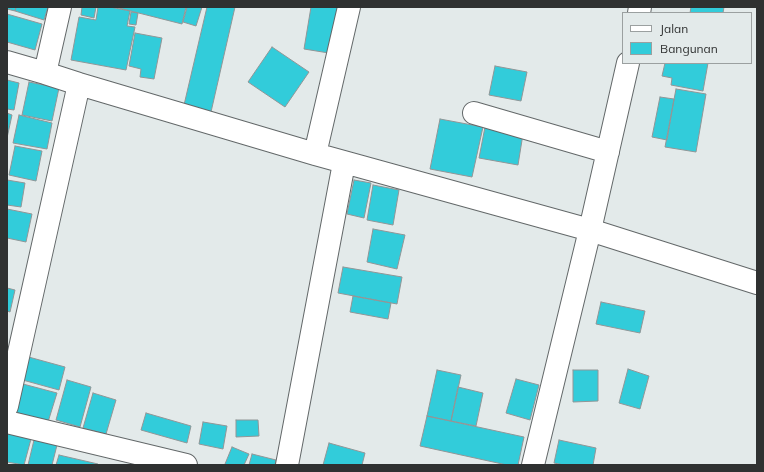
<!DOCTYPE html>
<style>
body{margin:0}
#map{position:relative;width:764px;height:472px;overflow:hidden;background:#e3eaea;font-family:Mulish,sans-serif}
canvas{display:block}
.frame{position:absolute;inset:0;border:8px solid #2f3131;pointer-events:none}
.legend{position:absolute;left:622px;top:12px;width:130px;height:52px;box-sizing:border-box;background:#e3eaea;border:1px solid #9ba0a0;margin:0;padding:5px 7px;list-style:none;font-size:12px;color:#2f3131}
.legend li{display:flex;align-items:center;gap:8px;height:20px}
.legend b{width:20px;border:1px solid #9ba0a0}
</style>
<div id="map">
<canvas width="764" height="472"></canvas>
<div class="frame"></div>
<ul class="legend">
<li><b style="height:5px;background:#fff"></b>Jalan</li>
<li><b style="height:11px;background:#32ccda"></b>Bangunan</li>
</ul>
</div>
<script>
const g = document.querySelector('canvas').getContext('2d');
g.lineJoin = 'round';
function fill(path, color) {
  g.fillStyle = color;
  g.fill(path, 'evenodd');
}
function shape(rows) {
  const path = new Path2D();
  for (const r of rows) {
    path.moveTo(r[0], r[1]);
    for (let i = 2; i < r.length; i += 2) path.lineTo(r[i], r[i + 1]);
  }
  return path;
}
function trace(path, color, width, dash) {
  g.strokeStyle = color;
  g.lineWidth = width;
  g.lineCap = dash ? 'butt' : 'round';
  g.setLineDash(dash || []);
  g.stroke(path);
}
const building = shape([
 [7,7,16,7,15,11,7,9,7,7],
 [16,7,48,7,44,20,15,11,16,7],
 [82,7,96,7,94,18,81,15,82,7],
 [98,7,110,7,130,11,127,26,135,27,126,70,71,60,79,17,96,20,98,7],
 [115,7,186,7,182,24,115,7],
 [187,7,202,7,196,26,183,22,187,7],
 [207,7,235,7,211,112,184,105,207,7],
 [311,7,343,7,335,54,304,49,311,7],
 [691,7,724,7,723,13,690,13,691,7],
 [131,12,138,13,136,25,129,24,131,12],
 [7,14,42,24,35,50,7,42,7,14],
 [135,33,162,38,154,79,140,77,141,69,129,66,135,33],
 [272,47,309,72,285,107,248,82,272,47],
 [665,63,708,63,703,91,671,85,672,78,662,76,665,63],
 [495,66,527,72,521,101,489,95,495,66],
 [7,80,19,83,14,110,7,109,7,80],
 [29,82,59,88,52,121,22,115,29,82],
 [676,89,706,94,696,152,665,147,676,89],
 [660,97,674,99,667,140,652,137,660,97],
 [7,113,12,115,7,138,7,113],
 [19,115,52,123,47,149,13,143,19,115],
 [440,119,483,127,472,177,430,169,440,119],
 [485,127,523,134,518,165,479,158,485,127],
 [15,146,42,151,36,181,9,175,15,146],
 [7,180,25,183,21,207,7,205,7,180],
 [354,180,371,183,364,218,347,214,354,180],
 [373,185,399,190,393,225,367,220,373,185],
 [7,209,32,214,26,242,7,238,7,209],
 [373,229,405,235,397,269,367,262,373,229],
 [343,267,402,277,397,304,338,293,343,267],
 [7,288,15,290,10,312,7,311,7,288],
 [353,296,391,303,388,319,350,312,353,296],
 [601,302,645,311,640,333,596,324,601,302],
 [25,356,65,367,59,390,19,379,25,356],
 [628,369,649,376,640,409,619,403,628,369],
 [437,370,461,375,451,421,427,416,437,370],
 [573,370,598,370,598,401,573,402,573,370],
 [516,379,539,385,530,420,506,413,516,379],
 [67,380,91,387,80,427,56,420,67,380],
 [23,384,57,393,48,422,15,412,23,384],
 [458,387,483,393,476,426,451,421,458,387],
 [93,393,116,400,106,434,83,428,93,393],
 [146,413,191,426,187,443,141,430,146,413],
 [427,416,524,437,518,465,507,465,420,446,427,416],
 [236,420,258,420,259,436,236,437,236,420],
 [203,422,227,426,223,449,199,444,203,422],
 [7,433,31,439,24,465,7,462,7,433],
 [34,440,57,445,52,465,28,465,34,440],
 [559,440,596,448,593,465,564,465,554,463,559,440],
 [329,443,365,453,362,465,323,465,329,443],
 [232,447,249,454,244,465,227,465,225,464,232,447],
 [252,454,276,460,275,465,249,465,252,454],
 [59,455,98,464,98,465,56,465,59,455]
]);
const street = shape([
 [639,13,640,7],
 [7,62,45,73,79,84,315,154,590,230,757,283],
 [45,73,60,7],
 [474,113,608,152],
 [315,154,349,7],
 [7,406,79,84],
 [7,422,186,465],
 [287,465,344,163],
 [533,465,590,230,628,63]
]);
fill(building, '#32ccda');
trace(building, '#909697', 1);
trace(street, '#636869', 24);
trace(street, '#fff', 22);
</script>
